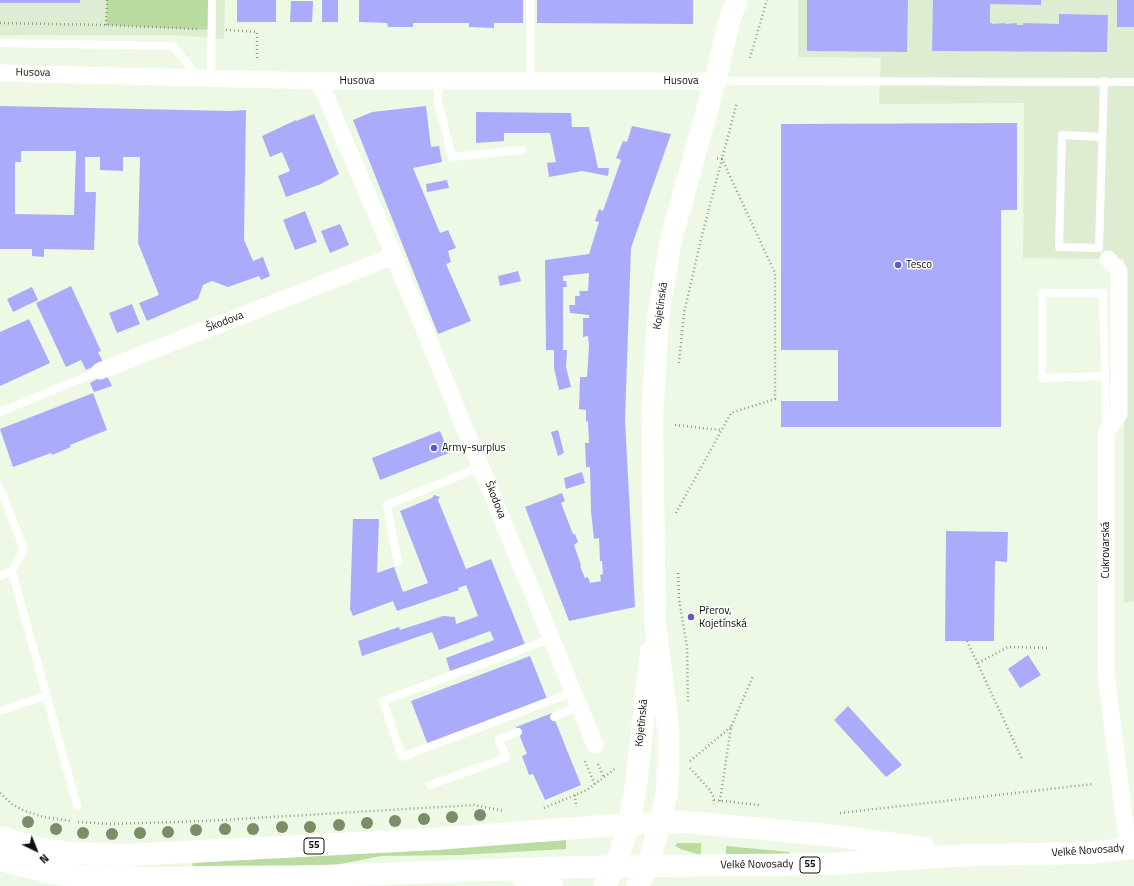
<!DOCTYPE html>
<meta charset="utf-8">
<style>
body{margin:0}
#map{position:relative;width:1134px;height:886px;overflow:hidden;background:#edf9e4;font-family:"Titillium Web",sans-serif}
canvas{display:block}
.north{position:absolute;left:16px;top:830px;width:40px;height:40px;-webkit-text-stroke:3px #fff;paint-order:stroke;rotate:137deg;font-size:11px;font-weight:700;line-height:16px;text-align:center;color:#0b0f08}
.north::after{content:'';display:block;margin:auto;width:14px;height:18px;background:#0b0f08;clip-path:polygon(50% 0,100% 100%,50% 72%,0 100%)}
</style>
<div id="map">
<canvas width="1134" height="886"></canvas>
<div class="north">N</div>
</div>
<script>
const g = document.querySelector('canvas').getContext('2d');
g.lineJoin = 'round';
function fill(path, color) {
  g.fillStyle = color;
  g.fill(path, 'evenodd');
}
function shape(rows) {
  const path = new Path2D();
  for (const r of rows) {
    path.moveTo(r[0], r[1]);
    for (let i = 2; i < r.length; i += 2) path.lineTo(r[i], r[i + 1]);
  }
  return path;
}
function trace(path, color, width, dash) {
  g.strokeStyle = color;
  g.lineWidth = width;
  g.lineCap = dash ? 'butt' : 'round';
  g.setLineDash(dash || []);
  g.stroke(path);
}
function drawText(font, color, halo, rows, align = 'center') {
  g.font = font + ' "Titillium Web",sans-serif';
  g.lineWidth = 3;
  g.setLineDash([]);
  g.textBaseline = 'middle';
  g.strokeStyle = halo;
  g.fillStyle = color;
  for (const [text, x, y, turn = 0] of rows) {
    g.save();
    g.translate(x, y);
    g.rotate((+turn || 0) * Math.PI / 180);
    g.textAlign = isNaN(turn) ? turn : align;
    if (halo) g.strokeText(text, 0, 0);
    g.fillText(text, 0, 0);
    g.restore();
  }
}
const built = shape([
 [0,0,225,0,224,39,172,35,0,35],
 [798,0,1134,0,1134,601,1124,603,1124,259,1023,258,1024,103,879,104,881,58,798,57]
]);
const green = shape([
 [107,0,212,0,211,30,106,25],
 [566,840,566,849,460,855,381,856,335,865,194,866,192,865,193,863],
 [677,843,701,843,701,855,683,850,675,846],
 [726,846,789,852,791,854,726,856]
]);
const building = shape([
 [0,0,80,0,80,3,0,3],
 [237,0,276,0,276,22,237,22],
 [322,0,338,0,338,22,322,22],
 [359,0,523,0,523,23,494,23,494,28,469,27,469,23,413,23,413,27,388,27,387,23,359,22],
 [537,0,693,0,693,24,537,23],
 [807,0,908,0,907,52,807,51],
 [933,0,1041,0,1041,5,990,4,990,23,992,23,993,24,1005,23,1005,24,1017,23,1017,25,1023,25,1023,23,1059,24,1059,14,1108,15,1107,52,932,51],
 [1117,0,1134,0,1134,27,1117,27],
 [291,1,313,1,312,22,290,22],
 [0,106,231,111,246,110,244,240,253,261,263,257,270,276,261,280,259,276,228,287,212,281,203,285,198,299,147,321,139,303,159,295,138,243,140,157,123,157,123,171,100,170,100,157,85,157,85,192,96,192,94,250,44,249,44,257,32,256,32,249,0,249],
 [21,151,76,151,74,215,15,214,15,162,21,162],
 [426,106,431,147,439,146,442,162,413,168,440,233,448,230,456,248,448,251,451,262,446,264,471,321,438,334,353,120,372,112],
 [476,112,571,113,572,127,589,127,598,168,609,168,608,176,582,171,549,177,547,163,556,162,550,133,504,133,504,141,476,143],
 [314,114,339,174,321,184,286,197,278,176,290,171,282,152,270,157,262,136,296,120,296,121],
 [1017,123,1017,210,1001,210,1001,427,781,427,781,401,838,401,838,350,781,350,781,124],
 [632,126,671,134,631,248,625,420,635,607,569,621,525,507,562,493,565,501,561,503,573,534,575,534,578,542,574,545,581,565,580,566,585,578,588,577,590,583,601,581,600,575,603,574,602,561,600,561,599,538,594,539,591,511,590,467,586,467,585,443,589,443,588,421,586,422,586,410,579,409,580,377,587,377,589,346,588,336,583,337,583,318,589,318,589,315,570,313,569,305,575,305,575,296,580,296,579,291,588,291,589,273,563,276,563,281,566,281,567,287,563,287,563,350,567,350,566,367,571,387,559,390,554,368,554,350,546,350,545,260,589,254,599,222,595,221,599,209,603,211,621,160,616,158,623,141,627,142],
 [447,180,449,188,427,192,426,184],
 [305,211,317,242,295,250,283,220],
 [340,224,349,245,330,253,321,231],
 [518,271,521,281,500,286,498,276],
 [71,286,101,351,98,352,103,362,86,370,81,360,66,367,36,303],
 [32,287,38,300,13,312,7,299],
 [132,304,140,324,117,333,109,313],
 [29,319,50,363,0,386,0,332],
 [106,374,112,386,94,392,90,383],
 [93,393,107,430,70,445,71,447,52,455,51,453,13,467,0,429],
 [558,430,564,453,558,456,551,432],
 [440,431,449,453,380,480,372,458],
 [582,472,585,483,566,489,564,478],
 [434,495,440,497,438,500,466,569,491,559,525,644,450,671,446,658,494,640,490,631,439,650,432,632,362,656,358,641,399,627,400,630,443,616,455,617,456,624,478,616,466,585,458,588,459,590,397,611,393,601,353,616,350,609,353,519,379,519,377,573,394,567,403,592,428,583,400,511,432,498],
 [946,531,1008,532,1007,562,995,561,994,641,945,641],
 [1028,655,1041,675,1020,688,1008,669],
 [530,656,548,701,428,745,411,701],
 [848,706,868,728,902,765,886,777,834,720],
 [552,713,581,785,545,800,533,774,529,775,522,756,527,754,516,727]
]);
const path = shape([
 [0,23,106,25,197,29],
 [106,25,107,0],
 [226,30,257,32,257,61],
 [750,58,767,0],
 [679,363,684,313,701,239,737,102],
 [675,425,721,430],
 [676,513,731,413,775,399,775,273,722,159,715,158],
 [678,573,679,599,687,647,688,704],
 [967,641,1022,759],
 [978,663,1008,647,1049,648],
 [585,761,595,785],
 [690,761,731,727],
 [598,764,604,778],
 [690,768,709,789,713,796,714,804],
 [0,793,13,805,25,811,44,817,71,821],
 [575,795,576,807],
 [714,800,759,805],
 [720,801,731,727,753,676],
 [544,808,587,790,616,768],
 [840,813,1093,784],
 [78,822,111,824,204,821,474,805,504,811]
]);
const lane = shape([
 [0,43,173,46,198,77],
 [211,78,212,0],
 [438,81,438,102,452,157,522,150],
 [530,81,530,0],
 [717,81,1134,82],
 [1102,137,1062,135,1059,247,1099,248,1104,81],
 [1105,376,1042,378,1042,293,1103,293,1105,376,1106,428],
 [0,412,100,371],
 [0,488,24,550,12,571,0,576],
 [398,562,387,505,481,467],
 [12,571,77,806],
 [552,638,383,701,402,757,573,692],
 [0,711,45,696],
 [554,717,579,706],
 [430,785,506,758,499,739,518,732]
]);
const street = shape([
 [0,73,319,81,715,81],
 [319,81,394,256,595,745],
 [1108,259,1119,271,1119,414,1106,433,1106,674,1128,849],
 [100,371,394,256]
]);
const secondary = shape([
 [604,886,615,867,629,824,636,785,651,651],
 [637,886,648,866,660,822,667,792,668,769,668,728,655,622,652,418,658,318,671,240,715,81,730,18,737,0]
]);
const primary = shape([
 [0,837,42,849,70,853,126,855,436,839,629,824,686,822,828,835,924,848],
 [0,860,51,873,79,876,150,878,293,877,579,867,829,864,971,855,1089,853,1134,848],
 [521,876,539,879,552,886]
]);
const trees = [
 [480,815],
 [452,817],
 [424,819],
 [395,821],
 [28,822],
 [367,823],
 [339,825],
 [282,827],
 [310,827],
 [56,829],
 [225,829],
 [253,829],
 [196,830],
 [168,832],
 [83,833],
 [140,833],
 [112,834]
];
const markers = [
 [898,265,4,"#6257d0"],
 [434,448,4,"#6257d0"],
 [691,617,4,"#6257d0"]
];
const shields = [
 [314,846,20],
 [810,865,20]
];
const shieldNames = [
 ["55",314,846],
 ["55",810,865]
];
const streetNames = [
 ["Husova",33,73,1],
 ["Husova",357,81],
 ["Husova",681,81],
 ["Kojetínská",661,306,-82],
 ["Škodova",225,322,-21],
 ["Škodova",495,500,68],
 ["Cukrovarská",1106,550,-90],
 ["Kojetínská",642,723,-84],
 ["Velké Novosady",1088,851,-4],
 ["Velké Novosady",757,865,-1]
];
const poiNames = [
 ["Tesco",906,265],
 ["Army-surplus",442,448],
 ["Přerov,",699,611],
 ["Kojetínská",699,624]
];
fill(built, '#deedd2');
fill(green, '#badca0');
fill(building, '#aaacfb');
trace(path, '#929b8c', 2.5, [1, 3]);
trace(lane, '#fff', 8);
trace(street, '#fff', 17);
trace(secondary, '#fff', 22);
trace(primary, '#fff', 22);
g.fillStyle = '#7a8d67';
for (const [x, y] of trees) {
  g.beginPath();
  g.arc(x, y, 6, 0, 2 * Math.PI);
  g.fill();
}
for (const [x, y, r, color] of markers) {
  const dot = new Path2D();
  dot.arc(x, y, r, 0, 2 * Math.PI);
  g.fillStyle = color;
  g.fill(dot);
  trace(dot, '#fff', 1.5);
}
for (const [x, y, w] of shields) {
  const box = new Path2D();
  box.roundRect(x - w / 2, y - 8, w, 16, 3);
  g.fillStyle = '#fff';
  g.fill(box);
  trace(box, '#0b0f08', 1);
}
drawText('bold 10px', '#0b0f08', null, shieldNames);
drawText('11px', '#0b0f08', '#fff', streetNames);
drawText('11px', '#0b0f08', '#fff', poiNames, 'left');
</script>
